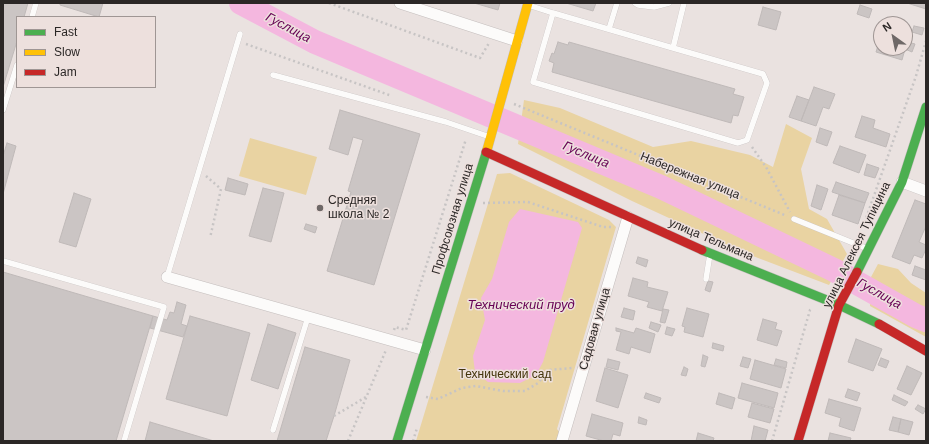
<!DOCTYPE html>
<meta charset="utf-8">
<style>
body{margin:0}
#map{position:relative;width:929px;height:444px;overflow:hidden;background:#eae2e0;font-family:Arial,sans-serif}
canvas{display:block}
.frame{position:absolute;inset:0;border:4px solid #2b2726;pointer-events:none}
.legend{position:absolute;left:16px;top:16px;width:140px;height:72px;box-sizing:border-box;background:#ede0dd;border:1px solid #9f9694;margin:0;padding:5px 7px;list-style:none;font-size:12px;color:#2b2726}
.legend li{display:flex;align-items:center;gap:8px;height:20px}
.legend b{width:20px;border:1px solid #9f9694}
.north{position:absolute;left:873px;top:16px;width:40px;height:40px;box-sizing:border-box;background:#ede0dd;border:1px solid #9f9694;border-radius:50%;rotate:327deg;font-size:11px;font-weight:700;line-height:16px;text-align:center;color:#2b2726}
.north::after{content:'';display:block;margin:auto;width:14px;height:18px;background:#6e6867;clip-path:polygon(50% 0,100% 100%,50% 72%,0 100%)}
</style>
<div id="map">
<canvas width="929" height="444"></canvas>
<div class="frame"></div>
<ul class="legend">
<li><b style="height:5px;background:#4caf50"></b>Fast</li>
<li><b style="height:5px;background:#ffc107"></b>Slow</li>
<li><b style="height:5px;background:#c62828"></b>Jam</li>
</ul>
<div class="north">N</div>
</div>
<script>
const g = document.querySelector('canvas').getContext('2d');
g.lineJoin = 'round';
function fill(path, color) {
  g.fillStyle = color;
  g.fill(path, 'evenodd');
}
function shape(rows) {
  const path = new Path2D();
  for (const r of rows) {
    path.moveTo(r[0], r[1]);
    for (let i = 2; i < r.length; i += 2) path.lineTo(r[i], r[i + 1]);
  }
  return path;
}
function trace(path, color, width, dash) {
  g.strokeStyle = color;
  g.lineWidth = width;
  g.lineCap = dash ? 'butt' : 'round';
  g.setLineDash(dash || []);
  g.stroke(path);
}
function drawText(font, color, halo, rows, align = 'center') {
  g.font = font + ' Arial,sans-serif';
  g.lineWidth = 3;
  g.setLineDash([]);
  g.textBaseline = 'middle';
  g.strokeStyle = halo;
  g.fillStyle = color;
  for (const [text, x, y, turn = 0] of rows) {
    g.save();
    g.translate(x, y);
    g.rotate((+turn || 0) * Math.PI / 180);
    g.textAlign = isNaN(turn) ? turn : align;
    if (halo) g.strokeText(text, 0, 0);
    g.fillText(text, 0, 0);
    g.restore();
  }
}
const green = shape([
 [524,100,560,108,653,147,691,141,750,155,773,167,786,124,812,138,801,169,809,209,827,219,847,254,829,285,745,253,632,201,518,144],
 [250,138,317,157,306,195,239,176],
 [510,173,609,220,616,227,557,429,560,433,557,441,416,441,497,174],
 [878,264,898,269,911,283,926,293,926,337,870,306,871,277]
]);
const water = shape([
 [520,209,578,222,582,228,543,362,536,375,520,383,488,382,475,372,473,356,485,320,481,298,492,279,509,222]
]);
const river = shape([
 [241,3,315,42,661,187,834,270,916,316,926,320]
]);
const building = shape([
 [3,3,28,3,24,17,17,17,17,41,3,87,3,3],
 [60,3,103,3,99,17,60,5,60,3],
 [474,3,500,3,498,10,474,3],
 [566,3,596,3,593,11,566,3],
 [907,3,926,3,926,9,907,3],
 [860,5,872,9,869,18,857,14,860,5],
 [763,7,781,12,776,30,758,25,763,7],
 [914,26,924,28,922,35,912,32,914,26],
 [905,32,911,34,908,42,915,44,912,52,905,49,902,60,876,52,881,36,881,48,905,48,905,32],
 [558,42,568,45,569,42,735,89,733,94,744,97,738,116,733,115,731,123,552,72,554,63,549,61,552,53,554,54,558,42],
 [814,87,835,94,829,109,823,107,816,126,801,121,814,87],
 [797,96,809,100,801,121,789,117,797,96],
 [340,110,420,134,374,285,327,271,351,192,348,191,363,140,353,137,348,155,329,149,340,110],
 [862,116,875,120,873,128,890,134,886,147,855,137,862,116],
 [820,128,832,132,827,146,816,142,820,128],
 [7,143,16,146,3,194,3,156,7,143],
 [840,146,866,155,859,173,833,163,840,146],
 [867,164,879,168,875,178,864,175,867,164],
 [228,178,248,184,245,195,225,190,228,178],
 [836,182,869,193,865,203,832,192,836,182],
 [817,185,828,189,821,210,811,206,817,185],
 [263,188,284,193,271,242,249,236,263,188],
 [74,193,91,199,76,247,59,242,74,193],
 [839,195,865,203,858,224,832,215,839,195],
 [915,200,926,204,926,226,919,242,926,245,926,249,922,258,914,255,910,264,892,257,915,200],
 [306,224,317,227,315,233,304,229,306,224],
 [638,257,648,260,646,267,636,263,638,257],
 [915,266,926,270,926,280,912,275,915,266],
 [3,272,153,316,116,441,3,441,3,272],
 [633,278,648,282,647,287,668,292,662,311,647,307,649,302,628,296,633,278],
 [708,281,713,282,710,292,705,290,708,281],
 [177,302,186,305,181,324,187,326,183,337,150,328,153,316,167,320,170,312,174,313,177,302],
 [624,308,635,311,633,320,621,317,624,308],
 [687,308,709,314,703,337,684,332,685,327,682,326,687,308],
 [663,309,669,310,665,323,660,322,663,309],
 [190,316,250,333,227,416,166,399,190,316],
 [763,319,777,323,775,329,782,331,777,346,757,340,763,319],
 [651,322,661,325,658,332,649,328,651,322],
 [268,324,296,333,278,389,251,380,268,324],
 [667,327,675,329,672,336,665,334,667,327],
 [616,328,634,333,636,328,655,334,650,353,631,347,629,354,616,350,621,332,616,331,616,328],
 [856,339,882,349,873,371,848,362,856,339],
 [713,343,724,346,723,351,712,348,713,343],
 [305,347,350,360,334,416,326,441,277,441,305,347],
 [703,355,708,357,705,367,701,366,703,355],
 [743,357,751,359,748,368,740,366,743,357],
 [881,358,889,361,886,368,878,365,881,358],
 [608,359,620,362,618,370,606,367,608,359],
 [776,359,787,362,786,368,774,365,776,359],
 [755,360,786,369,781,388,750,379,755,360],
 [907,366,922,373,911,395,897,389,907,366],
 [684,367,688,369,686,376,681,375,684,367],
 [605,368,628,375,618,408,596,401,605,368],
 [742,383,778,393,774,408,738,398,742,383],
 [848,389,860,393,857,401,845,397,848,389],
 [646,393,661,398,659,403,644,398,646,393],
 [719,393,735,398,732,409,716,404,719,393],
 [894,395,908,402,905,406,892,400,894,395],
 [829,399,861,408,854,431,839,426,841,418,825,413,829,399],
 [752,403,774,409,770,423,748,417,752,403],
 [918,405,926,409,923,414,915,409,918,405],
 [592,414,623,423,620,436,613,434,611,441,604,441,586,436,592,414],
 [639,417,647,420,646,425,638,423,639,417],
 [893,417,901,419,898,432,889,430,893,417],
 [901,419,913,422,909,435,898,432,901,419],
 [150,422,214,441,145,441,150,422],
 [754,426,768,430,765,441,751,441,754,426],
 [698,433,714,438,713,441,696,441,698,433],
 [830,433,851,438,850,441,828,441,830,433]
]);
const path = shape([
 [329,3,480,58,489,43],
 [246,44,392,96],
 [514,104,787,216],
 [752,147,766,167,790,212],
 [206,176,221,189,210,238],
 [483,203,528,202,603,227,614,227],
 [863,227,916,76,926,41],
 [394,330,395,327,406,330,466,139],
 [426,397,438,399,462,388,476,386,503,391,525,391,538,383,549,370,572,368],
 [334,416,366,397],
 [348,441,386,350],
 [413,441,417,428],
 [772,441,810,310,813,308]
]);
const lane = shape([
 [635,3,638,5,654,7,669,3],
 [528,5,553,13,673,48,763,74,767,83,747,140,738,143,533,82,553,13],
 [32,17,36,3],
 [609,29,617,3],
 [673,48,684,3],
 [273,75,446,122,490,137],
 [3,110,17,65],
 [794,219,868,249],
 [3,261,164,307,124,441],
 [167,277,240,34],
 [706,279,710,254],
 [273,430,308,317]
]);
const street = shape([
 [400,3,517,41],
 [902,182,926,191],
 [167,277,425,350],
 [562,441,628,217]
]);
const fast = shape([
 [702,250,839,305,879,324],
 [857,272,902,182,926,107],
 [397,441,487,150]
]);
const slow = shape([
 [487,150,528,3]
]);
const jam = shape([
 [486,152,702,250],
 [879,324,926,351],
 [798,441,839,305,857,272]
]);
const markers = [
 [320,208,4,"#6e6867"]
];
const streetNames = [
 ["Набережная улица",690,176,22],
 ["Профсоюзная улица",453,219,-73],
 ["улица Тельмана",711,240,23],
 ["улица Алексея Тупицина",857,245,-64],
 ["Садовая улица",595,329,-74]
];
const poiNames = [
 ["Средняя",328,201],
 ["школа № 2",328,215]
];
const parkNames = [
 ["Технический сад",505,375]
];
const waterNames = [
 ["Гуслица",288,28,28],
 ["Гуслица",586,155,23],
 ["Гуслица",879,294,29],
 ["Технический пруд",521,305]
];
fill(green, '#e9d3a2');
fill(water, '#f4b7df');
trace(river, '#f4b7df', 24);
fill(building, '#cbc5c4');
trace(building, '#bfb9b8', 1);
trace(lane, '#c4bebd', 6);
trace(street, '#c4bebd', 12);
trace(fast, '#c4bebd', 10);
trace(slow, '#c4bebd', 10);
trace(jam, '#c4bebd', 10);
trace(path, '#c7c4c4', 2.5, [2, 3]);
trace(lane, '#fcfbfa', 5.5);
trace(street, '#fcfbfa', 11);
trace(fast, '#4caf50', 9);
trace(slow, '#ffc107', 9);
trace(jam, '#c62828', 9);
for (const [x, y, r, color] of markers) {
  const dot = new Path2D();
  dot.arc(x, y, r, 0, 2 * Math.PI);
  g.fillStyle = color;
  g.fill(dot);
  trace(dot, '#ede0dd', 1.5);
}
drawText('12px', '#2b2726', '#ede0dd', streetNames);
drawText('12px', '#2b2726', '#ede0dd', poiNames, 'left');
drawText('12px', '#43340a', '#ede0dd', parkNames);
drawText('italic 13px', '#660054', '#ede0dd', waterNames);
</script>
